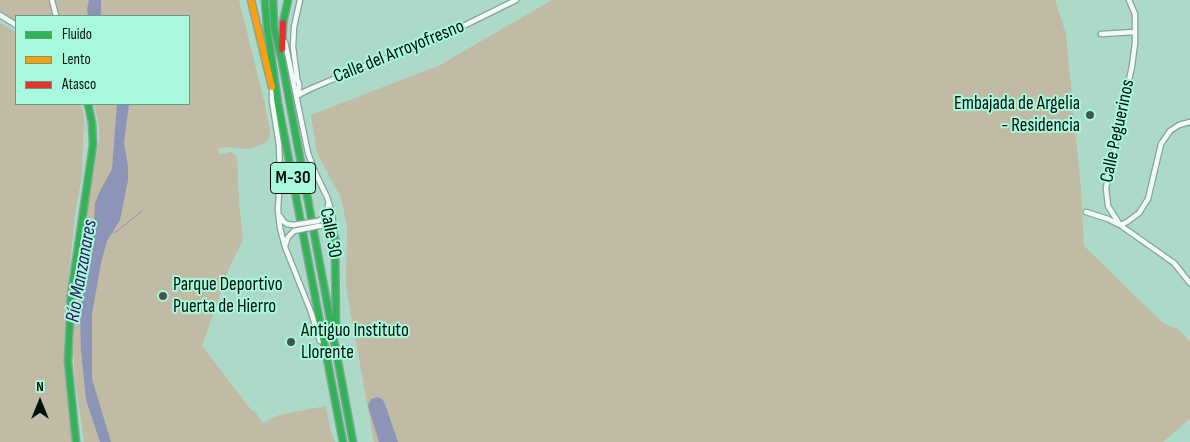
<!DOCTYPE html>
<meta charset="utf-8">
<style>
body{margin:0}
#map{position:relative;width:1190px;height:442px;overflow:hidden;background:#add9c9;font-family:"Sofia Sans Condensed",sans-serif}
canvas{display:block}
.legend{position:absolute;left:15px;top:15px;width:175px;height:90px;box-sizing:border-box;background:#a8f8db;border:1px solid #659c87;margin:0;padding:6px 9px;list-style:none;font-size:15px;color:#00110a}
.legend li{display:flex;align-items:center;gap:10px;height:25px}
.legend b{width:25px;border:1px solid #659c87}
.north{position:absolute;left:15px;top:377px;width:50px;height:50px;-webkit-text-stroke:4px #a8f8db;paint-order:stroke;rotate:0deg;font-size:14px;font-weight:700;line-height:20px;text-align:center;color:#00110a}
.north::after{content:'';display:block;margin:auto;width:18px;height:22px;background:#00110a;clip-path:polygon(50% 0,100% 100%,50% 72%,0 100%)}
</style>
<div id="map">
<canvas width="1190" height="442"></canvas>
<ul class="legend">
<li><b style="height:6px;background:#30b455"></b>Fluido</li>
<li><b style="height:6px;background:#ff9f0a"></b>Lento</li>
<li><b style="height:6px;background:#e5322d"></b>Atasco</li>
</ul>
<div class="north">N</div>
</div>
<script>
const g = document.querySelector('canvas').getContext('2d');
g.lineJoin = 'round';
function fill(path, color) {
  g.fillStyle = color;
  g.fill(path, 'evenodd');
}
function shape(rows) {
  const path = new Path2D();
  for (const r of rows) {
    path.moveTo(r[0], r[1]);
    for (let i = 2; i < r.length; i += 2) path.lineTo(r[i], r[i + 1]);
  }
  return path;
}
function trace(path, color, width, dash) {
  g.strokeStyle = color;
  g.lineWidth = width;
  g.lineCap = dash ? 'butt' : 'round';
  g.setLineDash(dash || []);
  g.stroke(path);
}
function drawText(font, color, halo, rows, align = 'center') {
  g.font = font + ' "Sofia Sans Condensed",sans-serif';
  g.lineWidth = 4;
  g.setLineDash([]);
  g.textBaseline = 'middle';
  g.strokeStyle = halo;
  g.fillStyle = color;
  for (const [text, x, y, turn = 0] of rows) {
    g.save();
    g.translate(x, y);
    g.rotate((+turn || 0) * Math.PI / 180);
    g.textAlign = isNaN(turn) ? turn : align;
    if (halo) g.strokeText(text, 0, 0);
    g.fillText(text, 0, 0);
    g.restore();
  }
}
const green = shape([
 [0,0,239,0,265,105,270,129,270,136,269,139,265,143,252,148,245,149,229,147,218,149,219,154,232,152,237,157,239,202,243,240,230,266,202,346,252,411,255,412,263,423,279,415,326,406,330,428,335,442,84,442,76,387,73,353,76,294,84,226,99,141,99,125,94,104,189,104,189,16,16,16,16,21,0,11],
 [552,0,1055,0,1066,34,1081,190,1084,246,1163,323,1178,329,1190,342,1190,419,1163,442,374,442,346,287,347,226,341,198,317,153,311,115,440,65],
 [0,23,16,32,16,104,81,104,84,118,82,175,75,213,65,317,64,366,72,442,0,442]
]);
const water = shape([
 [89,0,101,0,101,16,88,16,87,9],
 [117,104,129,104,124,142,128,166,128,180,120,220,107,241,101,263,92,314,92,379,111,442,100,442,86,400,81,350,80,314,94,228,95,203,100,191,112,169],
 [378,397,383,400,385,404,398,442,379,442,368,406,371,399]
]);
const stream = shape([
 [113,233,117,231,142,211]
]);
const street = shape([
 [52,0,56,16],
 [1129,0,1135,14,1135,43,1132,66,1106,188,1108,206,1120,225,1174,263,1190,283],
 [0,15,16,25],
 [1101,34,1135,32],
 [285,42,308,153,315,172,327,197,332,213,335,238],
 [296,76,299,84,299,95],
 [297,77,293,47,294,27,300,0],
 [272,87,272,101,279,145,280,174,278,210,280,228,285,247,311,312,320,341],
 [300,94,310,89,369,64,403,53,437,39,516,0],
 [1086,212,1108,219,1120,225,1127,222,1139,213,1148,199,1161,144,1170,131,1179,125,1190,122],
 [280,216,283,221,287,224,293,225],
 [324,218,328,212,328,205],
 [285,246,288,237,294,231]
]);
const fast = shape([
 [265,0,267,27,278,103,343,442],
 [273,0,274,27,282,61,353,442],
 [283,23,288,0],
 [335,238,336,329],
 [76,442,68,362,71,295,93,145,92,123,88,104]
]);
const slow = shape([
 [251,0,272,87]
]);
const jam = shape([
 [282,49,283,23]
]);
const streetBridge = shape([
 [293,225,318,221,324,218],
 [294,231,319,226,326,226]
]);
const markers = [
 [1090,115,5,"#3d574d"],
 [163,296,5,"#3d574d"],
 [291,342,5,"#3d574d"]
];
const shields = [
 [293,178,45]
];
const shieldNames = [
 ["M-30",293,178]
];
const streetNames = [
 ["Calle del Arroyofresno",399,52,-22],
 ["Calle Peguerinos",1118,131,-78],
 ["Calle 30",330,233,79]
];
const poiNames = [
 ["Embajada de Argelia",1080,104,"right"],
 ["- Residencia",1080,126,"right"],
 ["Parque Deportivo",173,285],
 ["Puerta de Hierro",173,307],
 ["Antiguo Instituto",301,331],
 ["Llorente",301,353]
];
const waterNames = [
 ["Río Manzanares",82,271,-80]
];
fill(green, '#c1baa4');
fill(water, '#8c94b7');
trace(stream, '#8c94b7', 1);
trace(street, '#82a599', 7);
trace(fast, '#82a599', 9);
trace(slow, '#82a599', 9);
trace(jam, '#82a599', 9);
trace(street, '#f3f9f7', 4.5);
trace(fast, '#30b455', 6);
trace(slow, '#ff9f0a', 6);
trace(jam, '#e5322d', 6);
trace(streetBridge, '#82a599', 7, []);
trace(streetBridge, '#f3f9f7', 4.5);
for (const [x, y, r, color] of markers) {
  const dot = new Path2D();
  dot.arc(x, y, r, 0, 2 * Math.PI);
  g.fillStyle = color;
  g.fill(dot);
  trace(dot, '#a8f8db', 2);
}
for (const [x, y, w] of shields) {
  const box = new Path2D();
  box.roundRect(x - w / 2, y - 15.5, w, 31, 4);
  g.fillStyle = '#a8f8db';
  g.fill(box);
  trace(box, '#00110a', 1);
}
drawText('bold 18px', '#00110a', null, shieldNames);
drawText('19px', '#00110a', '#a8f8db', streetNames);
drawText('19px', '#00110a', '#a8f8db', poiNames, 'left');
drawText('italic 20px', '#2c195e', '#a8f8db', waterNames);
</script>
